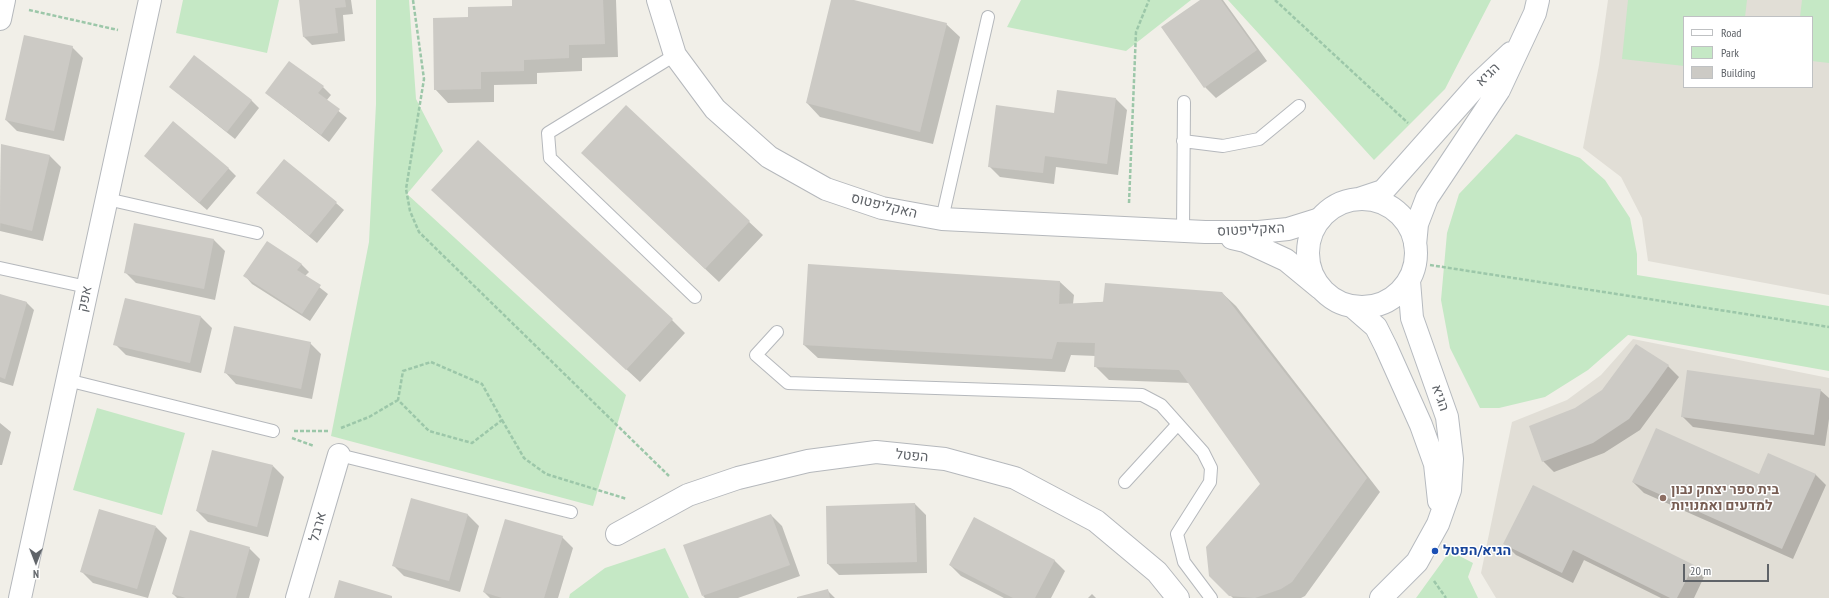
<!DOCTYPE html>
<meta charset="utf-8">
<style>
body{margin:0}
#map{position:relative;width:1829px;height:598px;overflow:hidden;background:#f1efe8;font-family:"PT Sans Narrow",sans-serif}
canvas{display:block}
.legend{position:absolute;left:1683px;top:16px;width:130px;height:72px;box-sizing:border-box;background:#fff;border:1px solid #bfc1c3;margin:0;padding:5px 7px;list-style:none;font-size:12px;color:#5f6368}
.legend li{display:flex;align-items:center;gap:8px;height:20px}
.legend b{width:20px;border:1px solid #bfc1c3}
.north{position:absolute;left:16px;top:542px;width:40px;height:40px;-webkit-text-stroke:3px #fff;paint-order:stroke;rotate:180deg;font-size:11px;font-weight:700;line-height:16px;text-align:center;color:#5f6368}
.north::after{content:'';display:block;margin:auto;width:14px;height:18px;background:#5f6368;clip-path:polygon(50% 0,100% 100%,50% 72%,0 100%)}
.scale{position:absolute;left:1683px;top:564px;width:86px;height:18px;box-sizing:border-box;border:2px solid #5f6368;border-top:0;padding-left:5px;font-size:12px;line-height:14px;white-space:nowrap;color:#5f6368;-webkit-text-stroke:3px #fff;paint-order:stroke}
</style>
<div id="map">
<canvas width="1829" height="598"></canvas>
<ul class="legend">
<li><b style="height:5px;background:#fff"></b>Road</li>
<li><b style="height:11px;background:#c5e8c5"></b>Park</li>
<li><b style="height:11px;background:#cccac5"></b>Building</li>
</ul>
<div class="north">N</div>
<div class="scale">20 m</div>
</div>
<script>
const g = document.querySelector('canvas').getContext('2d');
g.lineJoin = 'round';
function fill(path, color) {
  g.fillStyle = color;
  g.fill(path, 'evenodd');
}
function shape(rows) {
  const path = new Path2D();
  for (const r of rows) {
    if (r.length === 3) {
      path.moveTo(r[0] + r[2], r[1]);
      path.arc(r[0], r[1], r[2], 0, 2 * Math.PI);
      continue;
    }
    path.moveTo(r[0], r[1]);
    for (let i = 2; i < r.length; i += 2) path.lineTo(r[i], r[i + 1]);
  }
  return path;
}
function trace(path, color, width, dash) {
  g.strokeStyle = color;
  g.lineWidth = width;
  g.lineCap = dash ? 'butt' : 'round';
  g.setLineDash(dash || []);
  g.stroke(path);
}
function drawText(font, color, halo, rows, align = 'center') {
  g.font = font + ' "PT Sans Narrow",Heebo,sans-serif';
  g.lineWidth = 3;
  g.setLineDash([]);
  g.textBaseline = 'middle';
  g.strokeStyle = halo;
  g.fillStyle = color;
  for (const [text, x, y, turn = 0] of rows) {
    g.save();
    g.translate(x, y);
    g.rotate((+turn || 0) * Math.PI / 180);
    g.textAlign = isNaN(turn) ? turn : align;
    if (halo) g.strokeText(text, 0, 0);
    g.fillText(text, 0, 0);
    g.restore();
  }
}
const education = shape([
 [1608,0,1829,0,1829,295,1648,261,1642,218,1621,177,1583,148,1599,65],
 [1684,17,1812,17,1812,87,1684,87],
 [1633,339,1829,378,1829,598,1496,598,1481,573,1512,422,1567,400,1601,375]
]);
const green = shape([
 [183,0,279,0,267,53,176,33],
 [376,0,409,0,416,99,443,151,407,194,626,395,593,506,331,436,369,242,376,104],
 [1021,0,1191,0,1126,51,1007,27],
 [1228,0,1491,0,1445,89,1374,160],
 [1628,0,1747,0,1745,17,1684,17,1684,66,1622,59],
 [1802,0,1829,0,1829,63,1812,61,1812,17,1800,17],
 [1516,134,1580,158,1605,180,1630,218,1637,254,1637,275,1829,306,1829,371,1628,335,1588,370,1545,397,1499,408,1480,408,1450,348,1441,300,1447,233,1459,194],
 [97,408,185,433,162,515,73,490],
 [665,548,689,598,569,598,570,594,605,568],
 [1450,551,1473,563,1468,577,1478,598,1416,598]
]);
const shadow = shape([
 [300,0,351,0,353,14,343,15,345,41,312,45,304,37],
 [513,0,616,0,618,57,582,58,582,71,537,73,537,84,494,85,494,102,448,103,435,89,469,18,513,7],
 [832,0,850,0,946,24,960,37,933,144,820,117,807,103],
 [1201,0,1223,0,1267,61,1216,98,1205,87],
 [72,47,83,58,64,141,17,131,6,120],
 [170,87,251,100,259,108,235,139],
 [323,87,331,95,326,101,347,118,329,142,266,93],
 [1116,99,1127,110,1118,175,1056,167,1054,184,1000,177,989,166,1055,114],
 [626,106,763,235,719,282,596,166],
 [1,145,50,156,61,167,43,241,0,231],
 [145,156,228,168,236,176,207,210],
 [432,190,672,320,685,333,640,382],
 [257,193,336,203,344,210,317,243],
 [135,224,214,240,225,251,215,300,136,283,125,272],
 [301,264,309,272,305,276,328,294,310,321,252,284,245,276],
 [809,265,1060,282,1074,295,1073,304,1222,293,1236,306,1380,492,1305,596,1301,598,1233,598,1210,575,1261,484,1190,383,1109,380,1095,366,1096,356,1071,355,1065,372,818,358,804,345],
 [0,295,26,302,34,310,13,386,0,382],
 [201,317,212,328,201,373,126,355,115,344],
 [310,343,321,354,312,399,236,384,225,372],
 [1668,366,1679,377,1640,430,1604,453,1554,472,1543,461,1575,409],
 [1820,390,1829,398,1829,419,1825,446,1693,427,1682,416],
 [0,423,11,432,2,465,0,465],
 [273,466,284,477,268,537,208,522,197,511],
 [1815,474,1826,485,1793,559,1644,493,1633,482],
 [1533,486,1693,566,1704,577,1694,598,1661,598,1584,560,1573,583,1516,555,1505,544],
 [412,499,468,515,479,526,460,592,404,576,393,565],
 [915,504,926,515,927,573,839,575,828,564],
 [771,515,782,526,800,576,738,598,705,598,703,596],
 [156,527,167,538,148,598,93,583,82,572],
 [562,537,573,548,558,598,490,598,484,592],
 [249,548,260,559,249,598,177,598,173,594],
 [1054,560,1065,571,1051,598,1004,598,961,576,950,565],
 [828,591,835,598,799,598],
 [1092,594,1096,598,1088,598]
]);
const building = shape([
 [299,0,345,0,346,7,335,8,338,33,303,37],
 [512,0,603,0,605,44,569,45,569,58,524,60,524,71,481,72,481,89,434,90,433,18,468,17,468,7,512,6],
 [831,0,854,0,947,23,920,132,806,103],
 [1200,0,1221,0,1257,50,1204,88,1161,27],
 [24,35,73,46,54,131,5,120],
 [194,55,252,100,227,132,169,87],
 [289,61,324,86,318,93,340,109,321,135,265,93],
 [1057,90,1116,98,1107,164,1045,156,1043,173,988,167,996,105,1054,113],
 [626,105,750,221,705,269,581,153],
 [173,121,229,168,199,203,144,156],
 [478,140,673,319,626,370,431,190],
 [1,144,50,155,32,231,0,223],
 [284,159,337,202,309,236,256,193],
 [134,223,214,239,204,289,124,273],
 [267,241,302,264,297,270,321,285,302,314,243,276],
 [808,264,1060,281,1059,304,1103,302,1105,283,1222,292,1367,478,1292,582,1281,589,1255,598,1229,596,1209,576,1206,547,1260,484,1179,370,1094,367,1095,343,1057,342,1052,359,803,345],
 [0,294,27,302,5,379,0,377],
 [125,298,201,316,190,363,113,345],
 [234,326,311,342,301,389,224,373],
 [1636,344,1669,365,1649,393,1629,419,1593,443,1542,462,1529,426,1575,408,1602,390],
 [1687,370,1821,389,1814,435,1681,417],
 [1656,428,1759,474,1768,453,1816,474,1782,549,1632,482],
 [212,450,273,465,257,527,196,511],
 [1533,485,1694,565,1677,598,1670,598,1573,550,1562,573,1503,544],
 [411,498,468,514,449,581,392,566],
 [915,503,917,562,827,564,826,506],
 [99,509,156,526,137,589,80,572],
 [771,514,790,565,702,596,683,545],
 [974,517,1055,560,1035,598,1013,598,949,565],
 [505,519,563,536,544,598,502,598,483,592],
 [190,530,250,547,236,598,186,598,172,594],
 [339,580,392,596,392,598,334,598],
 [828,589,830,598,797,598,797,597]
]);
const path = shape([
 [413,0,424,79,406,189,410,211,419,232,669,476],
 [1275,0,1408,123],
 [29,10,118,30],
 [1129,203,1136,32,1149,0],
 [1430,265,1829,327],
 [431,362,482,384,502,420,472,443,429,431,398,400,403,371,431,362],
 [502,420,524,458,546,474,627,499],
 [341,428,369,417,398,400],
 [294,431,329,431],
 [292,438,314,446],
 [1434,581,1446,598]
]);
const lane = shape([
 [675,55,548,133,550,158,695,297],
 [1183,141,1223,146,1259,139,1299,106],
 [107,199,257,233],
 [942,219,988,17],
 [1183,231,1184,102],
 [0,268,87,287],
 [777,332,756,355,788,383,1142,395,1161,405,1203,452,1211,468,1210,482,1177,534,1184,562,1211,598],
 [67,380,273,431],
 [339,455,571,512],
 [1125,482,1178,424]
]);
const street = shape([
 [658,0,675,55,715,109,769,157,826,189,882,208,942,219,1205,232,1259,232,1288,229,1320,219],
 [0,19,4,0],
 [1232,238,1245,241,1286,260,1320,288],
 [617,534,688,495,738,478,808,461,876,452,945,459,1015,478,1096,521,1157,572,1178,598],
 [20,598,150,0],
 [297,598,339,455]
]);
const secondary = shape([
 [1359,199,1383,191,1478,84,1511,53],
 [1362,253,54],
 [1415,245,1417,224,1427,198,1499,90,1535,13,1538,0],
 [1353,307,1376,327,1386,347,1421,425,1435,464,1439,501],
 [1381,598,1417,562,1438,524,1450,490,1452,459,1447,417,1412,318,1409,281]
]);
const markers = [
 [1663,498,4,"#8d6e63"],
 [1435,551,4,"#1a4fb4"]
];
const streetNames = [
 ["הגיא",1488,75,-44],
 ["האקליפטוס",884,206,14],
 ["האקליפטוס",1251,230,-3],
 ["אפק",85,299,-78],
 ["הגיא",1440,398,71],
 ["הפטל",912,456,5],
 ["ארבל",318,527,-74]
];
const educationNames = [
 ["בית ספר יצחק נבון",1671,490],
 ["למדעים ואמנויות",1671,506]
];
const transitNames = [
 ["הגיא/הפטל",1443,551]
];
fill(education, '#e1ded6');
fill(green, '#c5e8c5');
fill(shadow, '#0003');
fill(building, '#cccac5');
trace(lane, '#b5b8bc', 14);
trace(street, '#b5b8bc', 24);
trace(secondary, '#b6babf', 24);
trace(path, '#9cc7a9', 2.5, [4, 2]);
trace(lane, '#fff', 12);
trace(street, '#fff', 22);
trace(secondary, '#fff', 22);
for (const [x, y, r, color] of markers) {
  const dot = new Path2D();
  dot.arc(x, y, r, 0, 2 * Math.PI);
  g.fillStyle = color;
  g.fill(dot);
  trace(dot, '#fff', 1.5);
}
drawText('14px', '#5f6368', '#fff', streetNames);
drawText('bold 14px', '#785e54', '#fff', educationNames, 'left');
drawText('bold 14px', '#164399', '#fff', transitNames, 'left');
</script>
